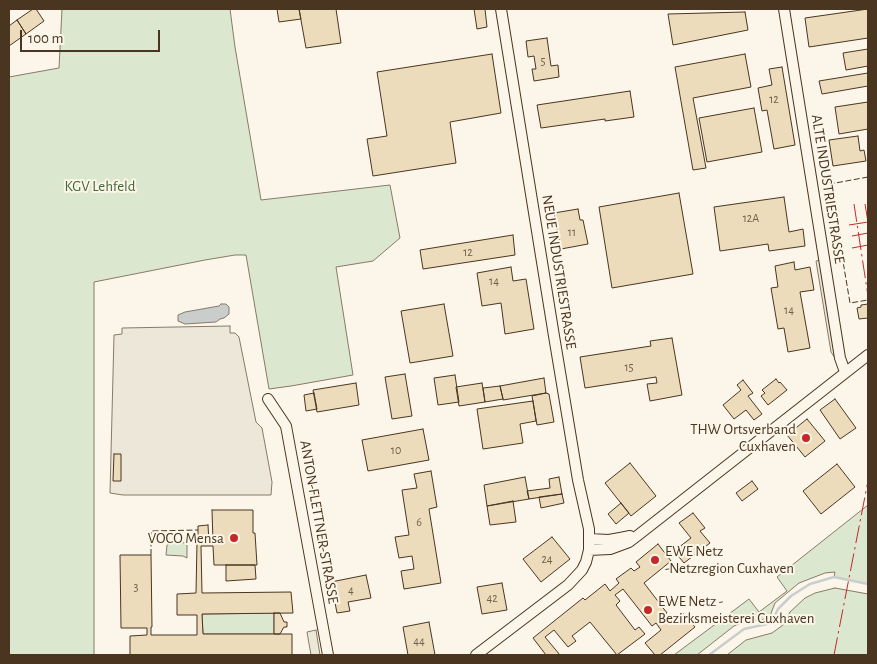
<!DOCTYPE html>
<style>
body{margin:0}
#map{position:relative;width:877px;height:664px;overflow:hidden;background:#fbf6e9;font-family:"Alegreya Sans",sans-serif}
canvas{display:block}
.frame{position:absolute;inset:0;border:10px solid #4a3520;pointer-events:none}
.scale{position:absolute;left:20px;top:30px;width:140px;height:22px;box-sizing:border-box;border:2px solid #4a3520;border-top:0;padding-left:6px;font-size:15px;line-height:18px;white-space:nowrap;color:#4a3520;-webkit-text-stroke:4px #fbf6e9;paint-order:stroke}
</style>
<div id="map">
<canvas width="877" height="664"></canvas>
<div class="frame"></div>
<div class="scale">100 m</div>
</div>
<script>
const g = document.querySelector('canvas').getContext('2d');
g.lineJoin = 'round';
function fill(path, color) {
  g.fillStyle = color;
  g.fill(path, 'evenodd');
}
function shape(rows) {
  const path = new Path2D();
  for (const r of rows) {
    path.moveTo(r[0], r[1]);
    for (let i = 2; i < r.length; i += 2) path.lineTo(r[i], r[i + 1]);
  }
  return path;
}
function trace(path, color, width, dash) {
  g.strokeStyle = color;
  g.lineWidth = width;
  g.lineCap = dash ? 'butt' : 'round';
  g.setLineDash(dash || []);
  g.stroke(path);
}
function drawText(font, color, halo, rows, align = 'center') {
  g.font = font + ' "Alegreya Sans",sans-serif';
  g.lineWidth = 4;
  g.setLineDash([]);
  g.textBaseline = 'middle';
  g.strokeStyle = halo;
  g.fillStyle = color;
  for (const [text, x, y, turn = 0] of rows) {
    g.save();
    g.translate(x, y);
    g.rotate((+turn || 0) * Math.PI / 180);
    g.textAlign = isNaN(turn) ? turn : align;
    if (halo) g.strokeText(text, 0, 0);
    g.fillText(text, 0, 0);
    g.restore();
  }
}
const green = shape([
 [62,9,230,9,235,47,261,200,390,185,400,238,373,261,336,267,353,375,291,386,269,389,246,255,235,255,205,260,94,282,94,655,9,655,9,77,59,68,62,9],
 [868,505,868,584,834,577,835,572,825,573,799,583,775,603,770,616,760,621,750,619,734,626,697,655,674,655,749,599,759,612,787,591,777,577,868,505],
 [173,542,187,543,187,558,183,556,166,555,167,545,173,542],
 [835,588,868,594,868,655,727,655,746,640,772,633,783,625,790,612,805,598,815,593,835,588],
 [274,613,274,634,203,634,202,614,274,613]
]);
const parking = shape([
 [821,260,835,358,831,352,816,261,821,260],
 [230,326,230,333,235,333,239,337,256,422,262,428,272,482,271,495,123,495,110,493,114,335,122,334,122,328,230,326],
 [316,630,320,655,311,655,307,632,316,630]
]);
const water = shape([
 [221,304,226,304,229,307,229,314,224,318,220,319,216,322,185,324,178,321,178,315,185,312,219,306,221,304]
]);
const stream = shape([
 [709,655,744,629,771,623,778,609,791,596,810,584,834,577,868,584]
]);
const building = shape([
 [33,9,36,9,44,21,26,34,17,20,33,9],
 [277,9,299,9,301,19,279,22,277,9],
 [299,9,336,9,341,43,306,48,299,9],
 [474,9,485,9,487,27,477,29,474,9],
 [868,9,868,38,809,47,805,18,868,9],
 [745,12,748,30,673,45,668,14,745,12],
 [17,20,26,34,9,46,9,26,17,20],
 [547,38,551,66,558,65,559,77,534,81,532,69,536,69,534,56,528,57,526,41,547,38],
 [868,49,868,66,846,70,843,53,868,49],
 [492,54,501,113,450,122,456,163,373,176,367,139,387,136,377,72,492,54],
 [745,54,751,87,693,98,706,168,693,170,675,67,745,54],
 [782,67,795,145,774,149,767,110,762,111,758,88,772,85,769,69,782,67],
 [868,73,868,86,822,94,819,81,868,73],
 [630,91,634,117,605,121,605,119,541,128,537,105,630,91],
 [868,102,868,129,839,134,835,107,868,102],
 [754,108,762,152,707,162,699,118,754,108],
 [858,136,860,151,864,150,866,161,833,166,829,140,858,136],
 [679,193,693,274,612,288,599,207,679,193],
 [784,197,789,232,803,229,805,246,769,251,768,244,720,251,714,207,784,197],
 [578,209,580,220,583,220,588,244,561,249,554,213,578,209],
 [513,235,515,255,423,269,420,250,513,235],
 [794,262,795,270,810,267,814,290,800,292,810,348,788,352,784,328,778,329,771,288,778,287,775,266,794,262],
 [511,267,513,281,526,279,534,329,505,334,501,303,482,306,477,273,511,267],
 [444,304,453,356,410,363,401,311,444,304],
 [868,304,868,321,868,318,859,319,857,308,861,307,861,305,868,304],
 [672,338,682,395,650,401,647,384,657,383,656,377,585,388,580,357,651,346,650,341,672,338],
 [405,374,412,416,392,419,385,377,405,374],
 [455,375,459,402,438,405,434,378,455,375],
 [544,378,546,393,503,400,503,399,500,386,544,378],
 [776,379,779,383,780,382,787,390,768,405,761,396,765,393,762,390,776,379],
 [743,380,753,393,748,396,762,414,754,420,746,410,734,419,723,405,741,390,737,385,743,380],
 [356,383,359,405,317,412,313,390,356,383],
 [482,383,485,402,459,406,456,387,482,383],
 [500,386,503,399,485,402,483,388,500,386],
 [314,393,317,409,306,411,304,395,314,393],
 [546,393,549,394,554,422,537,425,532,396,546,393],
 [835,399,856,428,840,439,820,410,835,399],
 [533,401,536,421,520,424,523,443,483,449,477,409,533,401],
 [807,419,825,441,805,457,787,435,807,419],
 [423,429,429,460,368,471,362,440,423,429],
 [114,454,121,454,121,481,113,481,114,454],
 [630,463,656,496,631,516,605,483,630,463],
 [837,464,855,487,821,514,803,491,837,464],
 [431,471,437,507,429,509,441,583,404,589,401,571,414,569,412,556,399,558,395,537,409,535,402,490,417,488,414,474,431,471],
 [525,477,529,499,487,506,484,485,525,477],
 [559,477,562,494,529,499,527,491,550,488,549,479,559,477],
 [752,481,758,489,742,501,736,493,752,481],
 [562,494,564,503,541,508,539,497,562,494],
 [513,501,516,522,490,525,487,506,513,501],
 [621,503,629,513,616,524,608,514,621,503],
 [212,510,253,510,253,533,255,533,257,565,214,565,213,546,201,546,202,593,291,592,293,613,202,614,203,634,292,634,292,655,130,655,130,636,147,635,147,628,121,628,120,555,151,555,152,627,151,627,151,635,197,635,197,615,177,615,177,594,196,593,197,542,213,542,212,510],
 [693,513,705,528,700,531,710,543,684,563,674,551,691,538,679,523,693,513],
 [208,525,209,542,198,542,198,526,208,525],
 [552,537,570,559,541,582,523,559,552,537],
 [658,544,671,561,644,583,667,613,663,616,668,624,683,613,695,627,660,655,655,655,645,643,661,630,656,623,652,626,623,589,615,595,620,601,616,605,635,630,639,627,645,634,617,655,590,622,572,636,576,641,568,647,554,630,545,637,560,655,546,655,533,638,583,598,585,600,605,584,610,591,619,583,616,579,631,568,634,571,640,567,636,562,658,544],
 [226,565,255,565,256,579,226,581,226,565],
 [366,575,371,598,348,602,350,611,337,613,331,582,366,575],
 [502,583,507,610,482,614,477,587,502,583],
 [274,613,280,613,284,622,287,622,287,627,284,627,280,634,274,634,274,613],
 [429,622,435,655,408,655,403,627,429,622]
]);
const minor = shape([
 [784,9,840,358,845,372],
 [268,399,286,426,328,655],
 [589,539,609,540,620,538,630,536],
 [589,550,610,549,629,542,637,536,868,355],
 [476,655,568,585,582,570,586,562,589,550,589,529,578,480,554,336,501,9]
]);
const fence = shape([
 [868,177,830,184,850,303,868,300],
 [151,555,151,531,198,530]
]);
const power = shape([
 [854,204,868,296],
 [865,204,868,222],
 [849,225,868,222],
 [852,236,868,233],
 [852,248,868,245],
 [834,655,868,481]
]);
const markers = [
 [806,438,5,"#c62828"],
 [234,538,5,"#c62828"],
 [655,560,5,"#c62828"],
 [648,610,5,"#c62828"]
];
const numberNames = [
 ["5",543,61],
 ["12",774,99],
 ["12A",751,218],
 ["11",572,232],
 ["12",468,252],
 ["14",494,281],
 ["14",789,310],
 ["15",629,367],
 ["10",396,450],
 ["6",419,522],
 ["24",547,559],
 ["3",136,587],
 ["4",351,590],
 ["42",492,598],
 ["44",419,641]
];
const parkNames = [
 ["KGV Lehfeld",100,186]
];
const streetNames = [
 ["ALTE INDUSTRIESTRASSE",828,189,81],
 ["NEUE INDUSTRIESTRASSE",559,272,81],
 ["ANTON-FLETTNER-STRASSE",319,522,80]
];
const poiNames = [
 ["THW Ortsverband",796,429],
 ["Cuxhaven",796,446],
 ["VOCO Mensa",224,538],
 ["EWE Netz",665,551,"left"],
 ["-Netzregion Cuxhaven",665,568,"left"],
 ["EWE Netz -",658,601,"left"],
 ["Bezirksmeisterei Cuxhaven",658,618,"left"]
];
fill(green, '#dce7d0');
trace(green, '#887966', 1);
fill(parking, '#ede7d9');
trace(parking, '#887966', 1);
fill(water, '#c9cecd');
trace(water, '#887966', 1);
trace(stream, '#c9cecd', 2.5);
fill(building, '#ecdcbc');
trace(building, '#4a3520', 1);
trace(minor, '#4a3520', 12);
trace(minor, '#fbf6e9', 10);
trace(fence, '#4a3520', 1, [6, 2.5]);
trace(power, '#c62828', 1, [18, 4, 2.5, 4]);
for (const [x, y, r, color] of markers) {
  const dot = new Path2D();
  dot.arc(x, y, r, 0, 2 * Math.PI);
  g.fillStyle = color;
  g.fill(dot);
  trace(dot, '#fbf6e9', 2);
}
drawText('12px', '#725f47', null, numberNames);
drawText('15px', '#436837', '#fbf6e9', parkNames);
drawText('15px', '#4a3520', '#fbf6e9', streetNames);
drawText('15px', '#4a3520', '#fbf6e9', poiNames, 'right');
</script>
